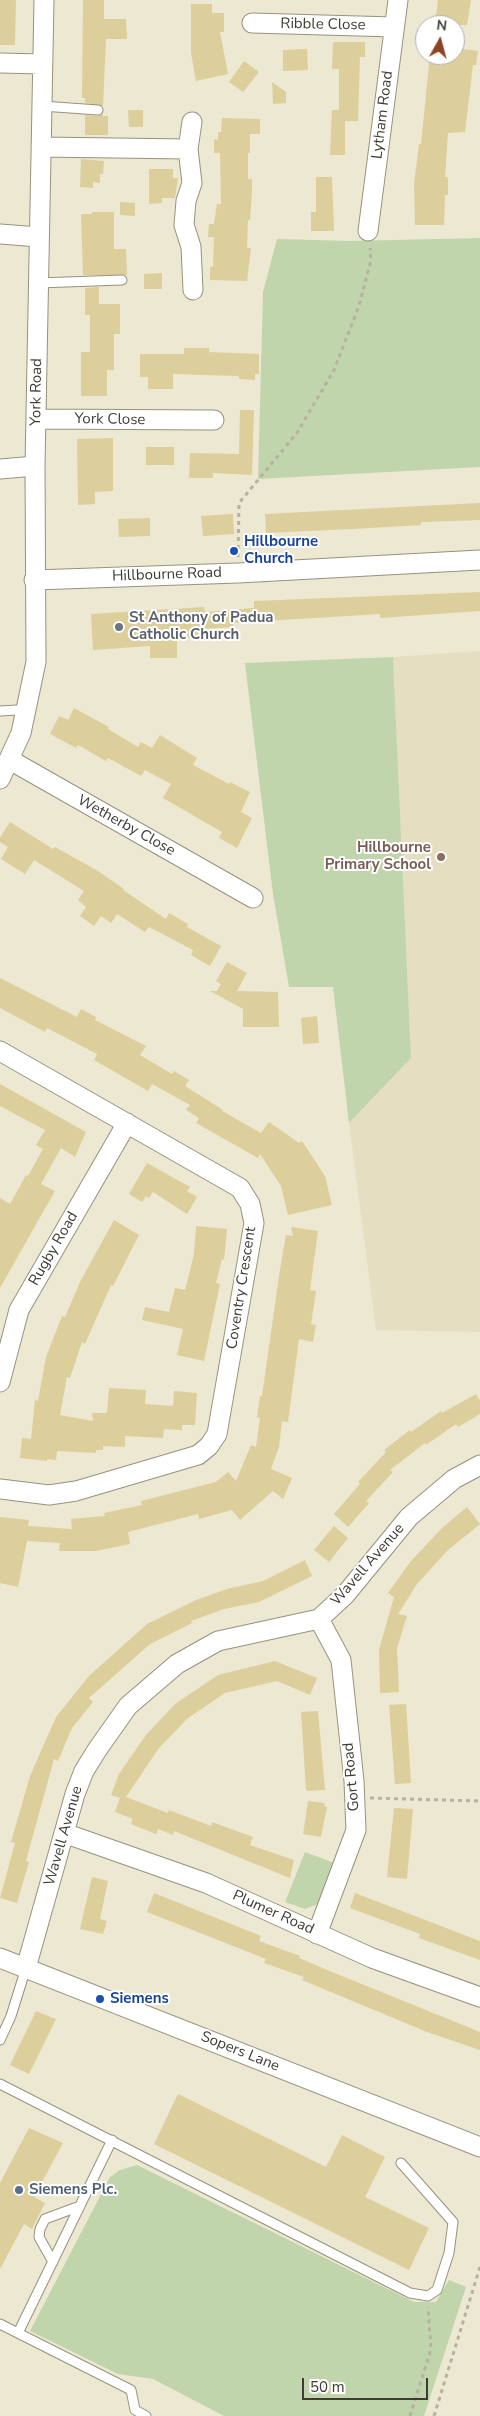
<!DOCTYPE html>
<style>
body{margin:0}
#map{position:relative;width:480px;height:2416px;overflow:hidden;background:#ede8d1;font-family:"Nunito Sans",sans-serif}
canvas{display:block}
.north{position:absolute;left:415px;top:15px;width:50px;height:50px;box-sizing:border-box;background:#fff;border:1px solid #b1b1ad;border-radius:50%;rotate:7deg;font-size:14px;font-weight:700;line-height:20px;text-align:center;color:#3d3b32}
.north::after{content:'';display:block;margin:auto;width:18px;height:22px;background:#8c4424;clip-path:polygon(50% 0,100% 100%,50% 72%,0 100%)}
.scale{position:absolute;left:302px;top:2378px;width:126px;height:22px;box-sizing:border-box;border:2px solid #3d3b32;border-top:0;padding-left:6px;font-size:15px;line-height:18px;white-space:nowrap;color:#3d3b32;-webkit-text-stroke:4px #fff;paint-order:stroke}
</style>
<div id="map">
<canvas width="480" height="2416"></canvas>
<div class="north">N</div>
<div class="scale">50 m</div>
</div>
<script>
const g = document.querySelector('canvas').getContext('2d');
g.lineJoin = 'round';
function fill(path, color) {
  g.fillStyle = color;
  g.fill(path, 'evenodd');
}
function shape(rows) {
  const path = new Path2D();
  for (const r of rows) {
    path.moveTo(r[0], r[1]);
    for (let i = 2; i < r.length; i += 2) path.lineTo(r[i], r[i + 1]);
  }
  return path;
}
function trace(path, color, width, dash) {
  g.strokeStyle = color;
  g.lineWidth = width;
  g.lineCap = dash ? 'butt' : 'round';
  g.setLineDash(dash || []);
  g.stroke(path);
}
function drawText(font, color, halo, rows, align = 'center') {
  g.font = font + ' "Nunito Sans",sans-serif';
  g.lineWidth = 4;
  g.setLineDash([]);
  g.textBaseline = 'middle';
  g.strokeStyle = halo;
  g.fillStyle = color;
  for (const [text, x, y, turn = 0] of rows) {
    g.save();
    g.translate(x, y);
    g.rotate((+turn || 0) * Math.PI / 180);
    g.textAlign = isNaN(turn) ? turn : align;
    if (halo) g.strokeText(text, 0, 0);
    g.fillText(text, 0, 0);
    g.restore();
  }
}
const built = shape([
 [480,651,480,1332,376,1330,349,1123,411,1058,393,657]
]);
const green = shape([
 [480,238,480,467,258,479,263,292,277,239,350,241],
 [393,657,411,1058,349,1123,333,987,289,987,273,894,245,663],
 [305,1852,337,1864,320,1903,305,1909,285,1902],
 [137,2165,414,2302,436,2302,449,2280,466,2287,424,2416,224,2416,153,2379,118,2374,30,2331,110,2177,120,2170]
]);
const building = shape([
 [0,0,16,0,15,45,0,45],
 [83,0,104,0,104,19,126,19,127,39,106,39,103,106,85,103,85,98,82,98],
 [438,0,471,0,467,25,435,25],
 [191,4,212,4,212,13,224,13,224,32,220,32,228,74,196,81,191,53],
 [333,42,365,42,365,57,360,57,358,121,345,121,345,155,330,155,332,110,339,110,339,69,332,69],
 [455,48,478,51,476,65,473,65,465,132,448,133,445,177,448,177,448,195,445,195,444,225,415,225,414,184,419,144,421,144,430,55,455,55],
 [307,49,308,70,283,71,283,50],
 [244,61,259,72,243,92,229,82],
 [272,82,286,92,286,103,273,104],
 [128,110,143,110,143,127,129,127],
 [103,114,103,116,108,116,108,135,85,135,85,115,98,116],
 [222,118,260,119,260,134,250,134,250,153,248,153,248,179,252,179,252,192,250,220,248,220,247,248,251,248,247,281,210,280,210,267,213,267,214,237,208,237,209,224,214,224,217,204,221,204,220,153,214,153,214,139,218,140,218,132,221,132],
 [81,159,104,161,103,174,100,174,100,183,93,182,93,188,80,187],
 [149,169,173,169,173,178,178,178,175,198,162,198,162,203,149,204],
 [316,177,332,177,334,231,311,231,311,212,316,212],
 [120,202,135,203,135,216,120,215],
 [92,212,114,212,114,249,126,249,127,275,83,275,81,214,92,214],
 [162,273,162,289,144,289,144,274],
 [99,287,99,304,120,304,120,334,114,334,114,370,107,370,107,396,81,396,81,352,90,352,90,315,85,315,85,288],
 [184,348,209,348,209,352,259,354,259,374,255,374,255,380,239,379,239,376,173,374,173,389,148,389,148,377,140,377,140,354,184,354],
 [240,410,254,410,252,475,213,473,213,478,189,478,190,453,239,454],
 [113,438,113,491,95,492,95,504,78,505,77,439],
 [146,447,174,447,174,465,146,465],
 [480,503,480,520,421,522,421,525,353,529,266,533,265,514],
 [233,514,234,534,203,536,201,516],
 [150,518,150,536,119,537,118,519],
 [480,592,480,611,380,618,380,614,233,623,233,627,205,629,206,637,177,638,177,658,150,658,150,646,93,650,91,614,204,607,205,612,254,608,254,601],
 [74,708,109,727,108,729,138,747,141,742,152,748,160,735,197,758,193,765,229,784,230,782,250,792,241,812,252,818,237,848,219,838,222,832,163,798,171,784,145,770,141,776,108,758,106,761,78,745,76,748,50,734,59,716,68,720],
 [10,822,53,849,55,847,98,871,124,889,123,890,166,919,169,913,188,924,187,927,221,946,210,966,191,955,193,950,149,927,145,932,117,914,111,923,101,916,94,926,80,916,86,907,78,900,84,891,34,860,25,874,1,859,8,847,0,842,0,838],
 [227,962,247,973,237,991,278,992,279,1027,243,1027,243,1009,210,991,217,991,221,984,216,981],
 [0,978,77,1017,81,1009,96,1017,95,1020,146,1046,140,1055,172,1074,174,1071,189,1080,185,1086,223,1110,222,1111,261,1133,269,1122,299,1143,302,1141,325,1176,332,1205,288,1215,281,1186,260,1154,258,1158,196,1123,199,1118,186,1110,190,1105,152,1084,148,1091,94,1060,97,1054,47,1028,45,1032,0,1008],
 [317,1016,319,1043,303,1044,301,1018],
 [0,1084,86,1132,75,1157,61,1148,41,1184,55,1191,0,1288,0,1198,10,1204,26,1175,28,1176,43,1149,36,1145,45,1130,0,1106],
 [147,1163,190,1187,187,1191,197,1197,187,1214,153,1192,149,1198,146,1196,142,1202,129,1194],
 [114,1220,139,1235,113,1286,111,1285,85,1344,82,1342,70,1378,67,1377,60,1415,93,1421,92,1413,107,1413,109,1388,146,1390,145,1404,173,1406,174,1391,197,1393,195,1425,182,1425,182,1430,164,1429,163,1438,125,1436,125,1447,103,1446,103,1450,96,1450,96,1453,57,1451,56,1460,47,1459,47,1461,20,1458,22,1438,31,1439,35,1400,38,1401,46,1357,62,1316,65,1317,80,1282],
 [196,1226,227,1229,224,1260,222,1259,216,1283,220,1284,204,1361,177,1355,183,1329,142,1320,145,1307,169,1312,175,1288,185,1290,194,1254],
 [291,1227,318,1231,310,1290,316,1291,311,1324,316,1325,313,1342,299,1339,288,1422,282,1421,279,1447,271,1469,292,1478,283,1499,273,1491,240,1520,232,1510,199,1519,198,1514,128,1532,130,1544,96,1551,59,1551,60,1543,27,1541,18,1587,0,1583,0,1517,29,1520,28,1526,72,1529,71,1519,105,1516,104,1513,142,1505,141,1501,216,1482,228,1472,236,1481,251,1445,256,1447,260,1418,257,1417,260,1396,262,1396,279,1276,286,1235,293,1236],
 [476,1394,480,1401,480,1414,458,1427,456,1424,426,1445,425,1443,390,1470,393,1472,366,1501,369,1503,348,1527,334,1514,360,1484,358,1482,386,1452,384,1450,410,1430,411,1432,441,1411,442,1413],
 [467,1507,480,1524,447,1551,417,1584,398,1614,407,1616,397,1648,399,1692,380,1693,379,1650,394,1597,388,1593,411,1561,442,1528],
 [334,1526,348,1538,329,1562,314,1550],
 [305,1560,312,1576,259,1602,224,1609,191,1621,192,1623,150,1644,89,1698,93,1702,72,1728,58,1761,54,1759,26,1861,29,1862,17,1903,0,1898,15,1843,11,1842,30,1776,56,1717,89,1676,147,1624,196,1600,227,1589,263,1581],
 [275,1661,317,1678,310,1695,277,1681,225,1693,188,1718,159,1748,126,1797,168,1813,169,1810,211,1826,212,1822,253,1837,250,1845,294,1860,290,1878,174,1831,173,1835,158,1829,156,1834,131,1824,133,1819,115,1812,120,1798,111,1795,119,1774,146,1735,175,1704,218,1675],
 [406,1704,411,1783,395,1784,389,1705],
 [318,1711,325,1790,309,1791,306,1790,301,1712],
 [308,1801,325,1803,324,1806,327,1807,321,1837,303,1834],
 [394,1808,413,1809,407,1879,387,1877],
 [92,1877,108,1881,100,1919,107,1921,103,1934,80,1929],
 [154,1893,261,1936,259,1941,300,1956,299,1958,337,1974,480,2032,480,2050,427,2032,302,1980,304,1977,264,1963,266,1959,147,1912],
 [355,1893,480,1941,480,1960,419,1938,420,1934,350,1908],
 [36,2011,56,2019,29,2074,10,2065],
 [178,2094,326,2167,342,2135,385,2157,365,2197,429,2228,409,2270,154,2144],
 [29,2128,63,2143,34,2197,45,2203,32,2229,24,2224,0,2269,0,2183]
]);
const path = shape([
 [238,557,239,503,297,433,334,370,359,306,371,260,370,248],
 [370,1798,480,1801],
 [410,2416,431,2349,428,2307],
 [434,2416,480,2267]
]);
const service = shape([
 [42,106,98,110],
 [38,283,122,280],
 [0,711,17,710,26,713],
 [0,2040,11,2016,26,1968],
 [0,2084,410,2293,428,2296,437,2290,449,2253,453,2222,401,2163],
 [53,2262,39,2237,40,2229,45,2219,80,2206],
 [0,2324,131,2390,135,2410,146,2416],
 [18,2333,112,2140]
]);
const minor = shape([
 [252,23,394,27],
 [0,63,42,64],
 [192,122,188,149,192,183,186,201,184,225,191,247,193,290],
 [41,147,188,149],
 [368,231,398,0],
 [0,234,39,237],
 [36,419,214,420],
 [0,469,35,466],
 [34,580,238,573,480,560],
 [10,760,253,898],
 [0,779,21,733,36,662,35,466,44,0],
 [0,1051,240,1188,250,1204,254,1223,217,1434,209,1446,198,1455,76,1491,49,1495,0,1489],
 [0,1382,19,1310,127,1123],
 [64,1833,206,1883,372,1958,480,1997],
 [317,1934,356,1830,354,1781,341,1660,319,1619],
 [0,1958,480,2147],
 [26,1968,75,1794,84,1771,97,1750,128,1706,177,1664,218,1641,319,1619,345,1595,409,1517,454,1479,480,1465]
]);
const markers = [
 [234,551,5,"#1a4fb4"],
 [119,627,5,"#6b7280"],
 [441,857,5,"#8d6e63"],
 [100,1999,5,"#1a4fb4"],
 [19,2190,5,"#5c6f8a"]
];
const streetNames = [
 ["Ribble Close",323,25,1],
 ["Lytham Road",383,115,-83],
 ["York Road",37,392,-89],
 ["York Close",110,420,1],
 ["Hillbourne Road",167,575,-2],
 ["Wetherby Close",126,826,29],
 ["Rugby Road",54,1249,-60],
 ["Coventry Crescent",242,1288,-81],
 ["Wavell Avenue",368,1565,-49],
 ["Gort Road",352,1777,-95],
 ["Wavell Avenue",64,1836,-74],
 ["Plumer Road",273,1913,24],
 ["Sopers Lane",240,2052,22]
];
const transitNames = [
 ["Hillbourne",244,542],
 ["Church",244,559],
 ["Siemens",110,1999]
];
const worshipNames = [
 ["St Anthony of Padua",129,618],
 ["Catholic Church",129,635]
];
const educationNames = [
 ["Hillbourne",431,848],
 ["Primary School",431,865]
];
const serviceNames = [
 ["Siemens Plc.",29,2190]
];
fill(built, '#e5dec0');
fill(green, '#c1d5ac');
fill(building, '#dccf9b');
trace(service, '#97927d', 11);
trace(minor, '#97927d', 21);
trace(path, '#b6b2a0', 3, [4, 4]);
trace(service, '#fff', 9);
trace(minor, '#fff', 19);
for (const [x, y, r, color] of markers) {
  const dot = new Path2D();
  dot.arc(x, y, r, 0, 2 * Math.PI);
  g.fillStyle = color;
  g.fill(dot);
  trace(dot, '#fff', 2);
}
drawText('15px', '#3d3b32', '#fff', streetNames);
drawText('bold 15px', '#164399', '#fff', transitNames, 'left');
drawText('bold 15px', '#5b616d', '#fff', worshipNames, 'left');
drawText('bold 15px', '#785e54', '#fff', educationNames, 'right');
drawText('bold 15px', '#4e5e75', '#fff', serviceNames, 'left');
</script>
